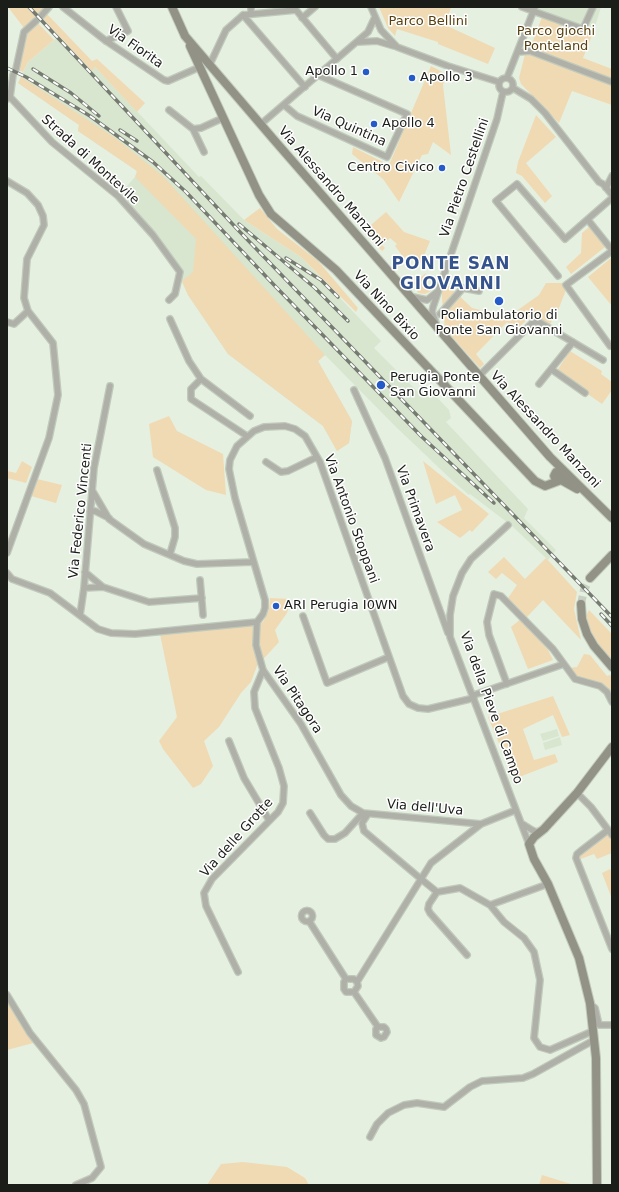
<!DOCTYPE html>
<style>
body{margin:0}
#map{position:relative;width:619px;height:1192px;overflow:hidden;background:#e5f0e0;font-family:"DejaVu Sans",sans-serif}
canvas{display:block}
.frame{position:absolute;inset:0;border:8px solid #1a1d18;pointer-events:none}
</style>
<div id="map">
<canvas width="619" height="1192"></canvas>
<div class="frame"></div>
</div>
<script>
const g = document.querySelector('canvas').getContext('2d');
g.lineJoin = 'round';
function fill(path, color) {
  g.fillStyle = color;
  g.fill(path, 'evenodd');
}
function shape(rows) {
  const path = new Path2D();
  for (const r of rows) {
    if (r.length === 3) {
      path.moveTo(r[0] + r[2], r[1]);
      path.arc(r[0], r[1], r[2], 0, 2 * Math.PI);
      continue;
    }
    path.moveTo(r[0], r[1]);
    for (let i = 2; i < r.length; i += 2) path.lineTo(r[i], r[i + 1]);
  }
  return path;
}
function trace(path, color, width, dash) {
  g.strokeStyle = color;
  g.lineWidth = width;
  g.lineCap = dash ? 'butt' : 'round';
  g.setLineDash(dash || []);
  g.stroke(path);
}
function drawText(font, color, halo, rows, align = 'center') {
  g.font = font + ' "DejaVu Sans",sans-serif';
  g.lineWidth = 3;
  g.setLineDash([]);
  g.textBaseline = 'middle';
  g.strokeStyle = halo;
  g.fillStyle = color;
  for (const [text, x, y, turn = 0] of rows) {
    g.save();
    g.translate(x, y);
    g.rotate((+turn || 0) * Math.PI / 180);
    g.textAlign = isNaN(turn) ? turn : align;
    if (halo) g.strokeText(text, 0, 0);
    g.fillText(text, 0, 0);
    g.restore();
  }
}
const built = shape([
 [537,7,601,7,593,33,536,10],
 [59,36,91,71,95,67,199,177,201,176,244,220,301,257,381,341,374,348,421,395,428,388,449,410,451,418,446,422,528,509,524,518,556,550,548,560,512,526,470,494,469,495,454,482,396,427,325,355,318,361,352,421,349,443,337,451,323,426,228,354,188,295,182,282,180,272,118,196,135,177,137,171,78,131,79,125,18,83,28,62],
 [557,729,559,736,543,741,540,734],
 [560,737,562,745,545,750,543,743]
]);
const green = shape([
 [8,7,45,7,24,28],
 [379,7,451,7,445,25,495,48,488,64,438,44,438,42,397,29,395,36,388,28],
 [47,14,92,61,97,59,145,103,137,112,95,67,92,71,43,19],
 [542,17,593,33,583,58,612,69,612,105,572,91,559,123,521,84,519,78,525,54,530,49],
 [36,21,54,40,28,62,23,72,16,69,24,32],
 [431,66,446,74,443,85,451,155,433,142,428,154,422,155,399,202,383,179,352,154,353,147,389,165],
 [21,77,114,137,163,176,325,355,318,361,352,421,349,443,337,451,323,426,228,354,188,295,182,281,193,272,196,239,135,177,137,171,78,131,79,125,18,83],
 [536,115,556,137,526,163,552,196,545,203,522,176,516,173,518,162],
 [260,208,277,229,318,261,358,308,356,312,301,257,244,220],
 [386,212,404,232,430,241,421,263,408,255,404,258,395,246,397,244,390,238,382,245,385,248,382,251,364,231],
 [589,227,605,247,571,274,566,267,581,253,582,233],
 [611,258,612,259,612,306,588,277],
 [426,273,423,282,431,286,431,291,425,294,418,293,414,283],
 [546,283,564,283,566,290,557,313,550,324,530,317,517,329,507,322,476,354,484,364,480,368,445,329,442,299,442,291,445,286,449,286,472,308,505,316,505,313,515,312,539,295],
 [570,351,602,371,601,374,612,382,612,390,602,404,556,372],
 [169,416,177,431,223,454,226,495,206,490,153,457,149,424],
 [22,461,32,467,26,483,7,478,7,471,16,473],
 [423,461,489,514,472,532,470,530,460,538,437,522,462,510,455,495,436,504],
 [37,479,62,485,56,503,31,496],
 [504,557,525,579,546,558,577,592,574,609,581,640,543,600,527,617,508,598,517,585,502,573,496,579,488,572],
 [270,598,291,599,287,613,275,630,279,642,257,666,251,682,241,693,219,727,204,741,213,766,201,784,193,788,163,749,159,741,177,717,160,634,221,626,254,625,263,622,269,610],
 [589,610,612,634,612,661,595,641,589,629,586,616],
 [521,619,548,650,553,660,528,669,511,627],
 [584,654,590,655,607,676,610,675,612,677,612,695,610,690,602,684,578,677,569,668,577,667],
 [553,696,570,735,562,737,553,715,523,729,534,760,555,754,558,762,514,779,488,717],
 [607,833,612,838,612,853,597,859,594,854,578,860,579,853],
 [610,869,612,873,612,899,602,873],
 [7,991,37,1042,7,1050],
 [243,1162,287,1167,305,1178,309,1185,207,1185,221,1164],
 [542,1175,571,1184,591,1185,539,1185]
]);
const secondaryTunnel = shape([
 [581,604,584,590,590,578]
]);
const street = shape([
 [63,7,106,41,164,80,168,81,200,67],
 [251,7,251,14],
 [371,7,381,30,397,47,448,66,499,82],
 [522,7,583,29,593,7],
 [243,15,296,10,337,59],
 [243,15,305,87],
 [41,16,49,7],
 [302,18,315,7],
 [106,41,128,31,116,7],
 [358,42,377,41,394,46],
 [518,52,530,51,612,82],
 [210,64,226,30,243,15],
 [16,69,24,32,36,21],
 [506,85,7],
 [507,78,535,7],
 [513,88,531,99,545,113,599,182,603,184,612,195],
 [10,97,52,142,118,196,153,235,180,272,175,294,169,300],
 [7,99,10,97,13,75],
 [284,105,297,116,387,157,407,114,318,75],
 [169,110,193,129,204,152],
 [261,124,368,32,375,17],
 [193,129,201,128,223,118],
 [7,181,27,193,38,205,43,216,44,225,27,259,24,298,28,311,53,343,58,395,49,438,7,553],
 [606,188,612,176],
 [588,220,612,250],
 [558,276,496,201,517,184,565,239,612,198],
 [413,297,427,300,437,292],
 [440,314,463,288,479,291],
 [170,319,189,361,201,379,191,389,191,399,247,436],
 [7,322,14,324,28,311],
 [436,323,432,312,433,307,497,119,503,92],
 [610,346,566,285,612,251],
 [551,369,585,393],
 [479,376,533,322,539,322,603,360],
 [201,379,250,416],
 [539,384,573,342],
 [354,390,385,458,448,633],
 [266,462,281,472,288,471,317,457],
 [157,470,175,528,175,537,170,554],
 [92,490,109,519,144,544,184,561,197,564,253,562],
 [90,512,95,511,109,518],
 [508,525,471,559,462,573,453,596,450,615,450,637,529,844],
 [85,572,103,587],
 [7,573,12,579],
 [12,579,50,593,98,629,111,633,135,634,257,622],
 [200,580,203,615],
 [84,588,103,587,149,602,202,598],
 [80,615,84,588,94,468,110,386],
 [303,616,327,683,389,657],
 [257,622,263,614,265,608,265,600,235,498,229,469,230,460,237,446,254,431,264,427,285,426,295,429,305,436,320,462,403,696,409,704,418,708,428,709,474,698],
 [257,622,256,645,263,670,301,724,341,795,351,806,363,813,481,824,516,810],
 [507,684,489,635,487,622,494,594,501,596,553,649,575,679,600,686,607,692,612,702],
 [474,695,564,664],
 [229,741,244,778,269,820],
 [577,793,591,807,612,835],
 [310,813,324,835,328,839,335,839,345,833,363,813],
 [368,814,362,823,364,831,421,879,431,863,481,824],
 [521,823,532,830,536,832,542,830],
 [608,830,582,850,577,854,576,858,612,949],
 [437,892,429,904,428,909,430,913,467,955],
 [490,905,504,922,524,938,534,952,540,980,534,1038,540,1047,550,1050,593,1031],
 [307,916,5.5],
 [309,921,346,979,354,979,357,982,358,986,354,992,346,992,344,989,344,982,346,979],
 [238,972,206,906,204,893,212,879,278,812,283,803,284,786,279,768,255,708,254,692,263,670],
 [357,982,421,879,437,892,460,888,490,905,548,884],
 [354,992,378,1027,376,1029,376,1035,381,1038,384,1037,387,1032,386,1029,384,1027,378,1027],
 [7,995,30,1033,76,1090,84,1104,101,1167,92,1178,76,1185],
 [590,1004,595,1008,599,1025,612,1025],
 [370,1137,377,1124,388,1113,404,1105,417,1103,444,1107,470,1087,482,1081,523,1078,533,1074,594,1040]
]);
const secondary = shape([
 [172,7,185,36,275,141,550,457,612,518],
 [190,46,259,195,271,214,336,270,535,481,545,486,561,480,577,489],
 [557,480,554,476,556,472,561,472,563,477],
 [590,578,612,555],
 [581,604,582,619,587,634,594,646,612,667],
 [597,1185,596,1058,590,1003,579,958,548,884,534,859,529,844,534,837,544,829,577,793,612,747]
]);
const rail = shape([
 [29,7,240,232,612,617],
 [7,68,26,77,90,116,153,162,186,192,275,286,422,437,494,503],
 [33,69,71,93,99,116],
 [120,130,137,141],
 [239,224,315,288,348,321],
 [286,258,321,280,338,297],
 [601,614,612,626]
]);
const markers = [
 [366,72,4,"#255bc8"],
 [412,78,4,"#255bc8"],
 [374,124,4,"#255bc8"],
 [442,168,4,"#255bc8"],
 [499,301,5,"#255bc8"],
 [381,385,5,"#255bc8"],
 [276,606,4,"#255bc8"]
];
const parkNames = [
 ["Parco Bellini",428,22],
 ["Parco giochi",556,32],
 ["Ponteland",556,47]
];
const streetNames = [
 ["Via Fiorita",135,47,35],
 ["Via Quintina",349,127,24],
 ["Strada di Montevile",90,160,42],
 ["Via Pietro Cestellini",465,178,-71],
 ["Via Alessandro Manzoni",331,187,49],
 ["Via Nino Bixio",386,306,47],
 ["Via Alessandro Manzoni",545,430,47],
 ["Via Primavera",415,509,70],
 ["Via Federico Vincenti",81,511,-84],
 ["Via Antonio Stoppani",351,519,70],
 ["Via Pitagora",297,700,56],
 ["Via della Pieve di Campo",491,708,70],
 ["Via dell'Uva",425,808,5],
 ["Via delle Grotte",237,838,-48]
];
const poiNames = [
 ["Apollo 1",358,72,"right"],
 ["Apollo 3",420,78],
 ["Apollo 4",382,124],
 ["Centro Civico",434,168,"right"],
 ["Poliambulatorio di",499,316,"center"],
 ["Ponte San Giovanni",499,331,"center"],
 ["Perugia Ponte",390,378],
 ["San Giovanni",390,393],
 ["ARI Perugia I0WN",284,606]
];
const districtNames = [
 ["PONTE SAN",451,265],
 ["GIOVANNI",451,285]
];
fill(built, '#d8e6cf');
fill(green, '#f0dab3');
trace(secondaryTunnel, '#c7d0c2', 8, [8, 4]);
trace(street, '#c0cabc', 8);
trace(secondary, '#c0cabc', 10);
trace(street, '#afb0a8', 5.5);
trace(secondary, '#929287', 8);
trace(rail, '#757b71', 3.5);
trace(rail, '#fff', 2, [6]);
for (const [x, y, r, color] of markers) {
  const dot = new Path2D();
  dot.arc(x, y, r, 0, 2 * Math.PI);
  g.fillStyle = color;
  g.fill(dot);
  trace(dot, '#fff', 1.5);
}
drawText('13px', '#58410f', '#fff', parkNames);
drawText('13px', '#1a1d18', '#fff', streetNames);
drawText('13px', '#1a1d18', '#fff', poiNames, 'left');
g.letterSpacing = '1px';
drawText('bold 17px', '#35538c', '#fff', districtNames);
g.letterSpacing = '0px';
</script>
